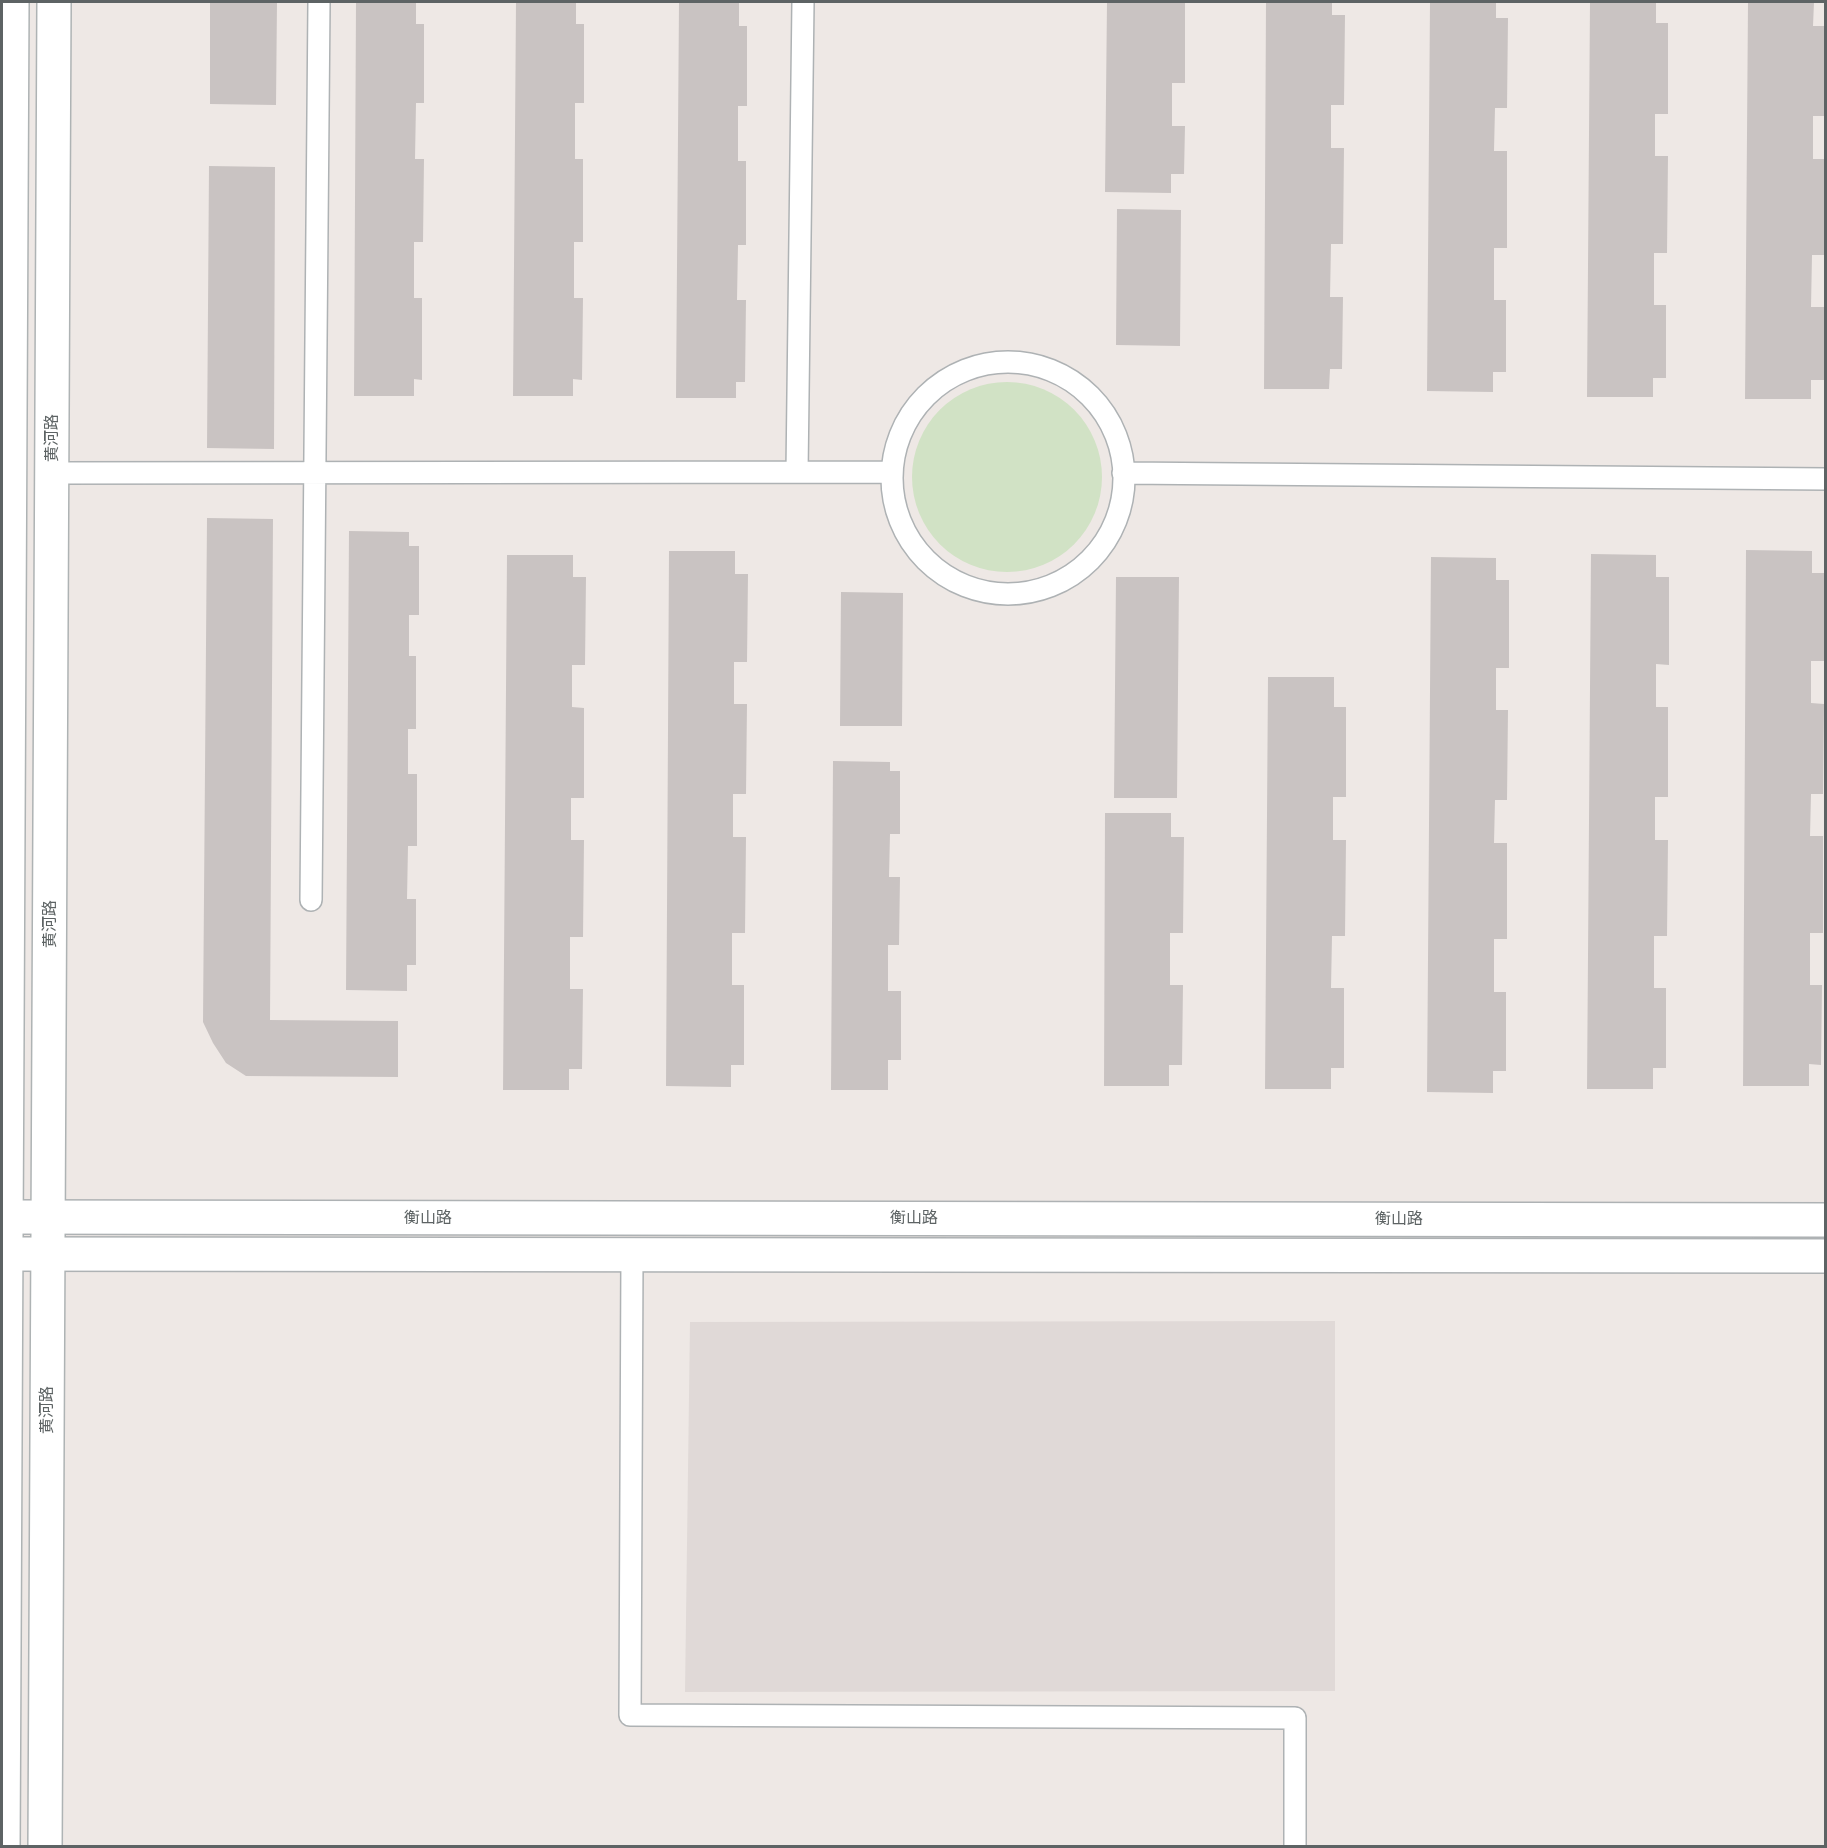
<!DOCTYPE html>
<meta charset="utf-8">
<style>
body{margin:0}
#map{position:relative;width:1827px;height:1848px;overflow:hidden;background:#eee8e5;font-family:"IBM Plex Sans",sans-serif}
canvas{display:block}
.frame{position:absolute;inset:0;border:3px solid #5d6364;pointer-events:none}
</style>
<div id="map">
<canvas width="1827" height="1848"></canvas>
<div class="frame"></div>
</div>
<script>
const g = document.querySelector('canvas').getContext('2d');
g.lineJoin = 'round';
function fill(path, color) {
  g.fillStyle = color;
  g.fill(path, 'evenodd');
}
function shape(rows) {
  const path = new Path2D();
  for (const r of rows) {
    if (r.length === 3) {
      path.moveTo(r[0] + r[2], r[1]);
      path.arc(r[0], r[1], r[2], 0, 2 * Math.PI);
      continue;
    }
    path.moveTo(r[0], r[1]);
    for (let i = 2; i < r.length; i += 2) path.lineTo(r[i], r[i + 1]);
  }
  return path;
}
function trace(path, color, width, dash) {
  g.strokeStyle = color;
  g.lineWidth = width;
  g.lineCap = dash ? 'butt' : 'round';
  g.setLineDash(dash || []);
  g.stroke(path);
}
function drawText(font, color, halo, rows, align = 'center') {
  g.font = font + ' "IBM Plex Sans","Noto Sans SC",sans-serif';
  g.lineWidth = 5;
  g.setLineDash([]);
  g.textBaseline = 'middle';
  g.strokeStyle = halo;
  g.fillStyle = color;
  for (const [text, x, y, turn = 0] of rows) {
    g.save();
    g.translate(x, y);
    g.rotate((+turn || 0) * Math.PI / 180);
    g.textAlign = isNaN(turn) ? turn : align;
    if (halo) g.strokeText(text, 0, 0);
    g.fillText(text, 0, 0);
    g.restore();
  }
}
const education = shape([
 [1335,1321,1335,1691,685,1692,690,1322]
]);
const green = shape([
 [1007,477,95]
]);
const building = shape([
 [210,2,277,2,276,105,210,104],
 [356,2,416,2,416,24,424,24,424,103,416,103,415,159,424,159,423,242,414,242,414,298,422,298,422,380,414,379,414,396,354,396],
 [516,2,576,2,576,24,584,24,584,103,575,103,575,159,583,159,583,242,574,242,574,298,583,298,582,380,573,379,573,396,513,396],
 [679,2,739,2,739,26,747,26,747,106,738,106,738,161,746,161,746,245,738,245,737,300,746,300,745,382,736,382,736,398,676,398],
 [1107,2,1185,2,1185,83,1172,83,1172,126,1185,126,1184,174,1171,174,1171,193,1105,192],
 [1266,2,1332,2,1332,15,1345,15,1344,105,1331,105,1331,148,1344,148,1343,244,1331,244,1330,297,1343,297,1342,369,1330,369,1329,389,1264,389],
 [1430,2,1496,2,1496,18,1508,18,1507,108,1495,108,1494,151,1507,151,1507,248,1494,248,1494,300,1506,300,1506,372,1493,372,1493,392,1427,391],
 [1590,2,1656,2,1656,23,1668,23,1668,114,1655,114,1655,156,1668,156,1667,253,1654,253,1654,305,1666,305,1666,378,1653,378,1653,397,1587,397],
 [1748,2,1814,2,1813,26,1826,26,1826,116,1813,116,1813,159,1826,159,1825,255,1812,255,1811,307,1824,307,1824,380,1811,380,1811,399,1745,399],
 [209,166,275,167,274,449,207,448],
 [1117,209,1181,210,1180,346,1116,345],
 [207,518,273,519,270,1020,398,1021,398,1077,246,1076,226,1063,213,1043,203,1022],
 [349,531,409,532,409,546,419,546,419,615,409,615,409,656,416,656,416,729,408,729,408,774,417,774,417,846,408,846,407,899,416,899,416,965,407,965,407,991,346,990],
 [1746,550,1812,551,1812,573,1825,573,1824,661,1811,661,1811,703,1824,704,1823,794,1811,794,1810,836,1823,836,1823,933,1810,933,1810,985,1822,985,1821,1065,1809,1064,1809,1086,1743,1086],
 [669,551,735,551,735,574,748,574,747,662,734,662,734,704,747,704,746,794,733,794,733,837,746,837,745,933,732,933,732,985,744,985,744,1065,731,1065,731,1087,666,1086],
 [1591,554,1656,555,1656,577,1669,577,1669,665,1656,664,1656,707,1668,707,1668,797,1655,797,1655,840,1668,840,1667,936,1654,936,1654,988,1666,988,1666,1068,1653,1068,1653,1089,1587,1089],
 [507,555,573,555,573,577,586,577,585,665,572,665,572,707,584,708,584,798,571,798,571,840,584,840,583,937,570,937,570,989,583,989,582,1069,569,1069,569,1090,503,1090],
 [1431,557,1496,558,1496,580,1509,580,1509,668,1496,668,1496,710,1508,710,1507,800,1495,800,1494,843,1507,843,1507,939,1494,939,1494,992,1506,992,1506,1071,1493,1071,1493,1093,1427,1092],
 [1116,577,1179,577,1177,798,1114,798],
 [841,592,903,593,902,726,840,726],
 [1268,677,1334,677,1334,707,1346,707,1346,797,1333,797,1333,840,1346,840,1345,936,1332,936,1331,988,1344,988,1344,1068,1331,1068,1331,1089,1265,1089],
 [833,761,890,762,890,771,900,771,900,834,890,834,889,877,900,877,899,945,888,945,888,991,901,991,901,1060,888,1060,888,1090,831,1090],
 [1105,813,1171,813,1171,837,1184,837,1183,933,1170,933,1170,985,1183,985,1182,1065,1169,1065,1169,1086,1104,1086]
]);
const service = shape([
 [1008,478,116],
 [797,472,803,2],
 [51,473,891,472],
 [1123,473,1826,479],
 [311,900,319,2],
 [632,1255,630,1715,1295,1718,1295,1846]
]);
const tertiary = shape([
 [2,1217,1826,1220],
 [2,1254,1826,1256]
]);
const secondary = shape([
 [3,1846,12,2],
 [45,1846,54,2]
]);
const streetNames = [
 ["黄河路",52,438,-90],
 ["黄河路",50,924,-90],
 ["衡山路",428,1218],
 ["衡山路",914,1218],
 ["衡山路",1399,1219],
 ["黄河路",47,1410,-90]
];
fill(education, '#e0d9d7');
fill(green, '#d1e2c5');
fill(building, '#c9c3c2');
trace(service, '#aeb2b4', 24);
trace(tertiary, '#aeb2b4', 36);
trace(secondary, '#aeb3b4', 36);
trace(service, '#fff', 21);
trace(tertiary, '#fff', 33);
trace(secondary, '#fff', 33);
drawText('16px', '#5d6364', '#fff', streetNames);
</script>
